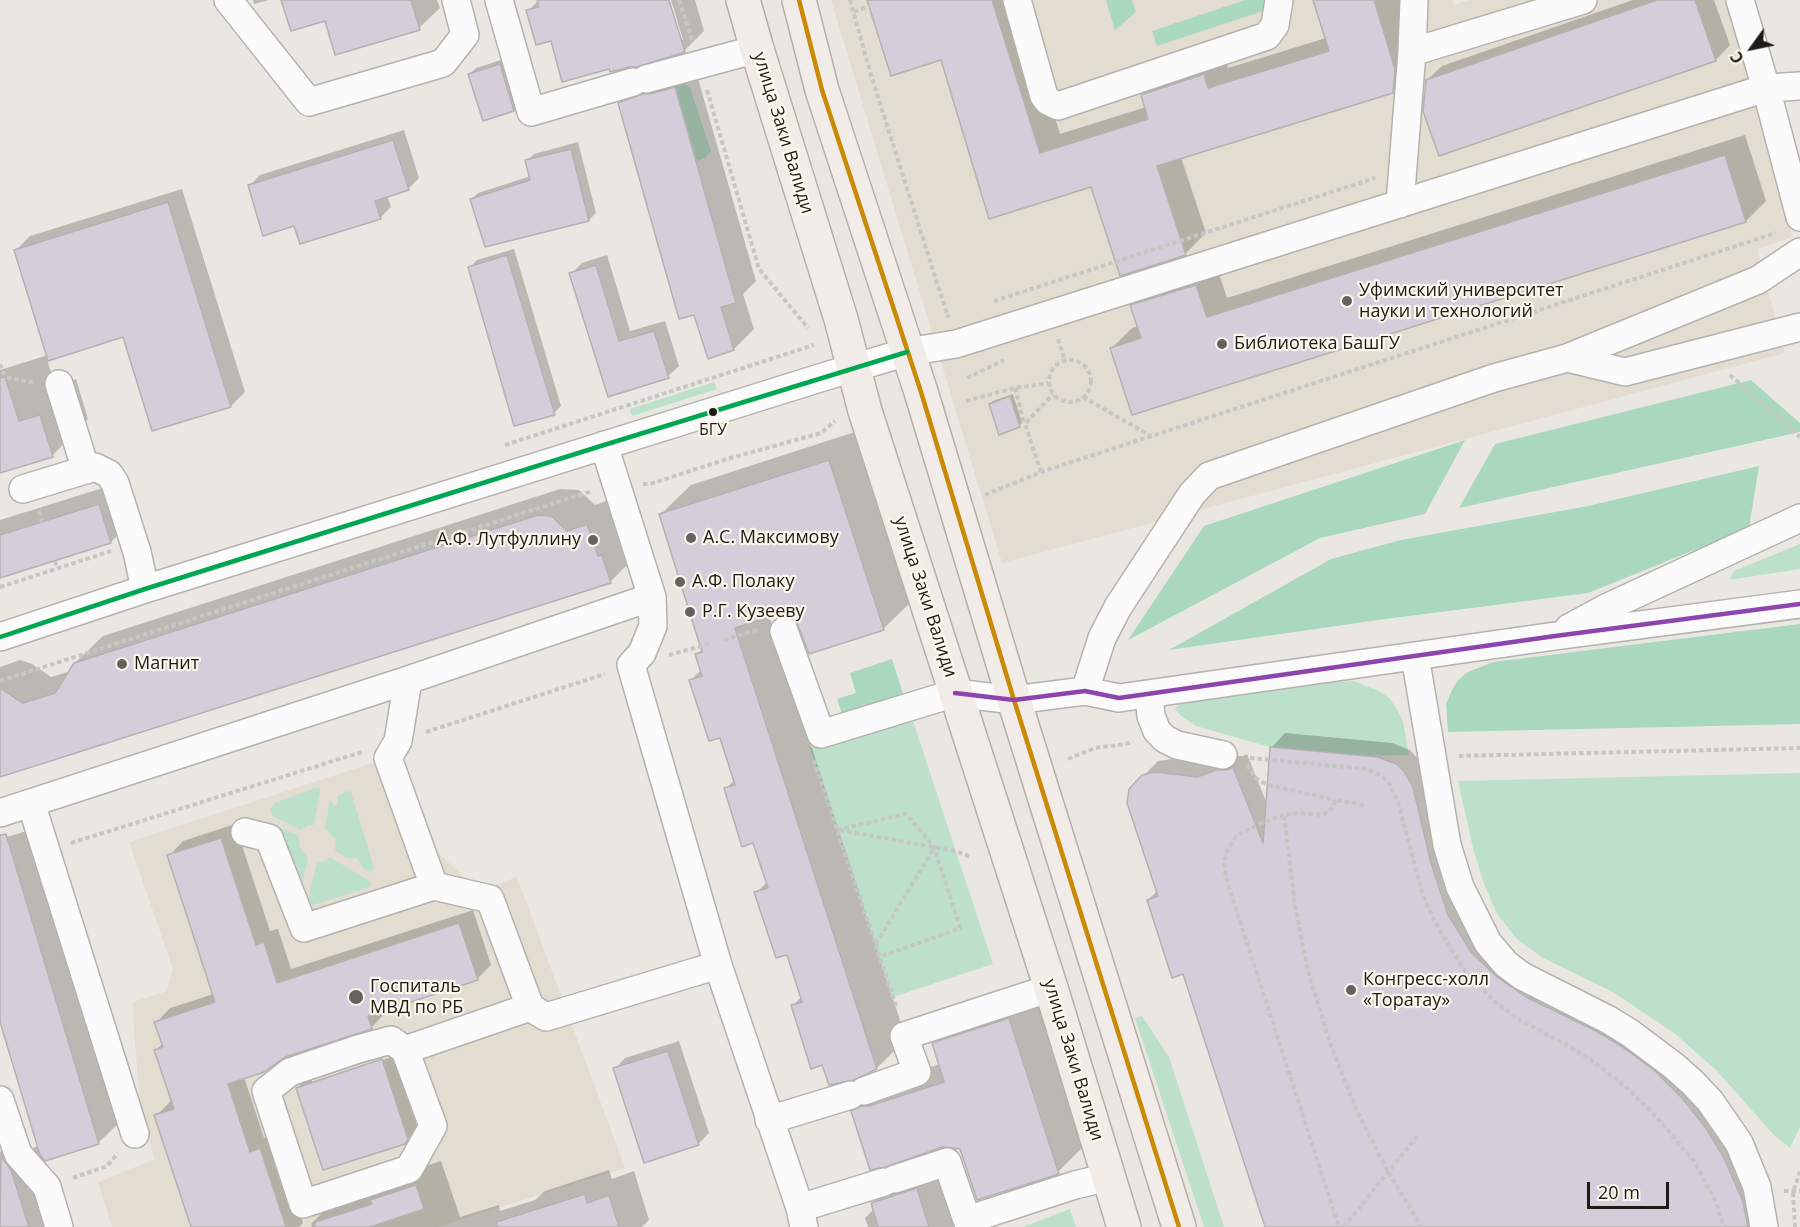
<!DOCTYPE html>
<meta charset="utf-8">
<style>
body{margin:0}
#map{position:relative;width:1800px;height:1227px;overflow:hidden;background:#eae7e2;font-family:"Open Sans",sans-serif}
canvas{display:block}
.north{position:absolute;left:1722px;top:18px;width:60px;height:60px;-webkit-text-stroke:4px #fcf6eb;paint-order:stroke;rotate:237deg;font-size:16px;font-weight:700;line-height:24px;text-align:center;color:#1d1b18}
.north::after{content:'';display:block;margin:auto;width:21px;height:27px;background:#1d1b18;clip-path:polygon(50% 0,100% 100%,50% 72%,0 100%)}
.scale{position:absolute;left:1587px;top:1182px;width:82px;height:27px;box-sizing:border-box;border:3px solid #1d1b18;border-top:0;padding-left:8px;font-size:18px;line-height:21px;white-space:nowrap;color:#1d1b18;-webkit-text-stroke:4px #fcf6eb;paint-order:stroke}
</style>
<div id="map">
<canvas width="1800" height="1227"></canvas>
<div class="north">С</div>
<div class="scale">20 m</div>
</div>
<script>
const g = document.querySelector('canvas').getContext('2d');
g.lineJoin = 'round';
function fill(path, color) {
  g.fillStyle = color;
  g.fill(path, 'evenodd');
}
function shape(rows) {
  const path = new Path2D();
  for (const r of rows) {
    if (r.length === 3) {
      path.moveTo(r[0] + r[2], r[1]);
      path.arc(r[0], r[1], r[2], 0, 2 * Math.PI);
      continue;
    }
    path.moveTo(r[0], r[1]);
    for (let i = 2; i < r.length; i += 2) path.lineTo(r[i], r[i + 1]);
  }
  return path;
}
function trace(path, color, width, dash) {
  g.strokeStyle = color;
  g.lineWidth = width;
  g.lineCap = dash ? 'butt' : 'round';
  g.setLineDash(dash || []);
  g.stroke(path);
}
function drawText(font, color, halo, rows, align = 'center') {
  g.font = font + ' "Open Sans",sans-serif';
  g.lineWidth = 4.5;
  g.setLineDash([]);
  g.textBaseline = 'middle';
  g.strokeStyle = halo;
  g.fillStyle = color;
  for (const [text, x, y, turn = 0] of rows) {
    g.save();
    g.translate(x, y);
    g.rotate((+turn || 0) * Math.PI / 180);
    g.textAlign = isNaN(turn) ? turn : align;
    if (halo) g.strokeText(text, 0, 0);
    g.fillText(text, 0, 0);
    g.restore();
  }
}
const built = shape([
 [831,0,1452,0,1454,5,1469,0,1725,0,1793,237,1757,249,1785,353,1002,563],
 [388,758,434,849,473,885,487,888,517,877,625,1168,437,1227,112,1227,98,1182,155,1159,141,1114,134,1031,133,1002,167,991,173,969,129,842]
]);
const green = shape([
 [682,83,690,87,711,151,705,158,697,161,675,85],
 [714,382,717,389,632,416,630,409],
 [1800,544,1800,569,1729,580,1734,571],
 [1353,681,1379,691,1389,698,1397,709,1403,721,1409,755,1368,756,1270,747,1196,726,1180,715,1175,709,1177,706,1185,702,1329,682],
 [911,715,993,964,893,997,810,748],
 [1800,773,1800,1127,1790,1148,1774,1135,1716,1070,1674,1033,1613,992,1543,958,1517,939,1497,914,1483,881,1473,848,1458,781],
 [315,788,320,788,320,791,314,825,308,825,301,830,273,816,271,813,270,810,275,803],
 [347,791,351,792,374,868,372,873,362,867,358,859,346,858,335,850,336,839,325,829,330,800,335,806,338,804,337,797],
 [278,827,298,835,300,848,308,858,301,888,276,828],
 [330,857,369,881,371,885,367,888,313,905,309,902,308,899,317,862,326,861],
 [1142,1016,1169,1057,1224,1227,1204,1227,1135,1018],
 [1070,1209,1076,1227,1023,1227]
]);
const forest = shape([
 [1106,0,1132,0,1136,12,1115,30],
 [1245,0,1263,0,1266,10,1157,46,1152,31],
 [1751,380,1800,423,1800,432,1459,508,1495,444],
 [1465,440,1425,514,1320,538,1128,640,1204,526],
 [1759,466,1749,528,1588,593,1378,620,1169,650,1331,559,1401,540,1588,506],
 [1800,624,1800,724,1448,732,1446,704,1453,688,1458,680,1468,672,1493,662],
 [892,659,905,700,844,720,837,699,856,693,850,673]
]);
const shadow = shape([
 [253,0,269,0,254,4],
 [282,0,437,0,440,8,419,28,326,19],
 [539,0,668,0,680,40,683,40,671,0,695,0,704,31,684,51,610,67,552,39,528,11],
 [869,0,1018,0,1060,134,1146,107,1142,95,1163,75,1224,54,1228,68,1326,38,1315,0,1400,0,1415,48,1413,71,1392,92,1181,157,1206,233,1186,253,1121,274,1092,185,990,217,942,59],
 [1633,0,1714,0,1730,45,1716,60,1440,155,1427,80,1442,66],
 [507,58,521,103,514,110,469,75,476,68],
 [695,68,756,281,743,294,754,329,734,349,695,313,620,103,640,83],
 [404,130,419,178,408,189,387,195,391,207,380,218,295,224,249,186,260,175],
 [1745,135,1766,201,1746,221,1112,348,1132,328,1139,326,1132,306,1152,286,1216,265,1227,298],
 [578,142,596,213,589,220,471,200,478,193,531,176,527,161,534,154],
 [182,189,245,392,231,406,153,429,124,336,47,359,55,386,76,379,88,419,52,456,0,472,0,370,48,355,16,250,30,236],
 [514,249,561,406,554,413,470,267,477,260],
 [607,255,630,331,665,321,679,366,668,376,609,395,571,274,582,263],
 [1013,394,1022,423,1019,426,990,404,993,401],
 [858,431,913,600,883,629,793,608,769,615,906,1039,877,1068,823,1063,793,1006,802,996,788,953,756,893,767,882,754,841,726,789,735,779,721,736,691,680,702,669,697,655,703,648,661,514,691,485],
 [122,482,134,519,111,542,0,577,0,520],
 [560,489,579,490,595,505,614,498,637,555,610,582,0,775,0,667,20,660,32,664,51,677,71,671,75,663,103,636],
 [1285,733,1392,743,1410,750,1423,764,1486,938,1696,1084,1766,1227,1266,1227,1184,972,1148,900,1157,891,1143,776,1158,761,1172,759,1212,764,1232,756,1243,756,1247,754,1267,804,1271,748],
 [235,824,270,931,278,929,291,969,473,910,491,965,477,979,384,1009,385,1013,371,1028,284,1056,244,1077,264,1138,275,1135,303,1223,299,1227,192,1227,156,1116,172,1100,156,1050,163,1043,156,1023,170,1008,214,994,169,856,183,841],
 [30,830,119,1123,98,1143,41,1154,64,1227,0,1227,0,1158,39,1146,0,1017,0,839],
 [1038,990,1087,1143,1058,1172,961,1148,853,1112,882,1083,940,1064,934,1044,963,1015],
 [679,1041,709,1133,698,1144,615,1069,625,1058],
 [396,1046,419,1128,404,1142,297,1088,312,1074],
 [388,1055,389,1058,312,1084,312,1080],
 [441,1161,460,1217,499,1205,500,1211,535,1200,545,1191,609,1170,612,1179,634,1171,649,1220,642,1227,312,1227,311,1224,336,1199,397,1175],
 [944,1162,964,1227,868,1227,865,1218,874,1209,872,1203,899,1176]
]);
const building = shape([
 [281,0,411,0,420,30,335,55,325,21,291,31,281,0],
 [537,0,669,0,685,52,637,67,629,67,610,72,609,69,562,82,551,41,536,45,526,10,539,7,537,0],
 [867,0,992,0,1040,153,1148,119,1141,95,1204,74,1208,88,1329,51,1313,0,1374,0,1395,69,1393,93,1157,166,1186,255,1120,276,1091,187,989,219,941,60,891,76,867,0],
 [1657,0,1695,0,1716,61,1439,156,1423,111,1426,80,1657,0],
 [500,64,514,111,483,121,468,74,500,64],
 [675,87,736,303,721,307,734,350,708,359,694,315,679,319,618,103,642,94,650,94,675,87],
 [393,140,409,190,375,201,381,219,300,244,294,226,263,236,248,185,393,140],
 [571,149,589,221,485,247,470,199,530,180,525,160,571,149],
 [1725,155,1746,222,1132,415,1110,348,1141,338,1130,305,1196,285,1207,317,1725,155],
 [168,202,231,407,152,431,123,337,48,361,14,250,168,202],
 [507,255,555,415,514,426,468,267,507,255],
 [596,265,619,341,654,331,669,378,608,397,569,273,596,265],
 [5,377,19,421,40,415,53,457,0,473,0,378,5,377],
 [1010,396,1020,427,999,435,989,404,1010,396],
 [829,460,884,630,809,654,792,610,735,628,877,1069,854,1080,829,1085,822,1065,811,1069,791,1005,802,1002,787,955,776,958,754,892,768,888,753,843,742,847,724,788,735,785,720,738,709,741,689,680,702,676,695,654,702,652,659,514,829,460],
 [99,504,111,543,0,578,0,535,99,504],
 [538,515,551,516,567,531,587,524,598,556,602,555,611,583,0,777,0,688,23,703,55,693,74,663,538,515],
 [1270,747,1378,757,1396,764,1404,771,1413,787,1431,863,1448,915,1472,953,1497,977,1526,997,1596,1031,1621,1046,1654,1070,1682,1098,1706,1128,1724,1158,1743,1202,1748,1227,1265,1227,1183,974,1172,978,1147,900,1158,896,1127,803,1129,789,1142,775,1156,772,1197,777,1216,770,1227,770,1233,767,1263,843,1270,747],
 [6,834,99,1144,45,1161,40,1155,0,1022,0,835,6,834],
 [221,838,256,945,264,942,277,983,459,923,478,980,368,1016,372,1029,285,1057,264,1072,228,1084,250,1152,260,1148,286,1227,191,1227,154,1115,174,1109,154,1050,163,1047,154,1022,215,1002,167,855,221,838],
 [1009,1018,1059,1174,977,1200,960,1149,942,1147,886,1167,870,1170,851,1111,861,1106,869,1106,944,1082,932,1043,1009,1018],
 [668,1051,699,1145,644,1163,613,1068,668,1051],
 [382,1059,408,1139,405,1144,323,1170,296,1088,382,1059],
 [1,1152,3,1159,11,1170,29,1227,0,1227,1,1152],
 [416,1185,424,1209,370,1227,315,1227,315,1222,372,1204,370,1200,416,1185],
 [917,1188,929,1227,878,1227,871,1203,917,1188],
 [585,1194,587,1203,609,1195,619,1227,497,1227,496,1222,585,1194]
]);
const path = shape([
 [679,0,692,40],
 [850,0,871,75,939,289,948,316,949,315],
 [854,12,869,6],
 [707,90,759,269,808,328],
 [994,301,1375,178],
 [1058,339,1065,361],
 [1070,381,21],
 [0,364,2,371,9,378,34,383],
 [1730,375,1800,437],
 [967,378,1004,360],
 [1015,388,1024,423],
 [1083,397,1151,436],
 [966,401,1015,388,1049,383],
 [505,445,814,345],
 [1041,472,1025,424,1053,394],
 [643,484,650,484,727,459,821,433,835,421],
 [985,495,1041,472,1776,233],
 [39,511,42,522],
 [55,561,57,568],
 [0,587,111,551],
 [724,640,757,630],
 [669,655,712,643],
 [0,681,592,491],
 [426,732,605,674],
 [1459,756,1800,748],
 [1250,758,1367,769,1382,776,1389,783,1398,802,1423,896,1438,928,1465,971,1495,1002,1518,1019,1567,1045,1591,1060,1620,1082,1651,1111,1694,1161,1716,1202,1724,1227],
 [1068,759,1095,748,1126,744,1133,741],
 [814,760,897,1009],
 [1247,765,1257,779,1268,785,1335,800],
 [1364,805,1335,800,1333,808,1323,815,1300,813,1284,815,1295,905,1309,975,1330,1043,1356,1109,1388,1172,1422,1227],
 [1284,815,1263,822,1236,836,1226,853,1224,864,1226,878,1339,1227],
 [837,830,906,814,934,847,960,928,880,957],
 [840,830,955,851,971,857],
 [71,843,362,752],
 [876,944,934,848],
 [73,1178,107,1166,118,1153],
 [1784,1191,1800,1191],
 [1344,1227,1419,1134],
 [1795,1227,1793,1192,1800,1172]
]);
const minor = shape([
 [228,0,309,102,443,63,465,35,456,0],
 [499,0,531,112,633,82],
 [1017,0,1044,96,1048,101,1058,106,1267,36,1275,25,1279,0],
 [1740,0,1766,88,1800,217],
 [1412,52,1583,0],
 [646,79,757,49],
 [1400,204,1412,52,1414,0],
 [1567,358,1625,372,1800,327],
 [59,384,86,470],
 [604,445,652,597,653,626,642,653,631,665,718,965,800,1208,804,1227],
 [23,489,95,467,109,474,115,483,137,552,145,589],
 [1569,628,1608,607,1800,518],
 [784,631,821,734,955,693,1014,700,1085,691,1119,698,1555,636,1800,604],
 [0,637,145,589,823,377,907,352,956,344,1766,88,1800,86],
 [1415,656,1447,845,1460,887,1488,943,1506,964,1522,976,1609,1020,1630,1033,1674,1066,1693,1083,1710,1101,1739,1143,1757,1187,1764,1227],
 [408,680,398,741,388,758,434,886],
 [1085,691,1102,638,1118,607,1192,494,1209,476,1494,378,1567,358,1758,280,1800,252],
 [1149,694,1151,716,1157,731,1165,739,1177,745,1223,755],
 [31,803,135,1134],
 [0,813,408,680,652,597],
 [245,832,269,838,304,928,434,886,490,899,530,1007],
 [405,1050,391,1040,358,1049,290,1072,266,1091,303,1204,409,1169,433,1126,405,1050,530,1007,546,1017,718,965],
 [864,1091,917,1072,904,1036,1051,988],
 [0,1100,18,1154,47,1187,59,1227],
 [769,1120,851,1095],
 [895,1179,947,1162,967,1220,1075,1185,1109,1177],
 [800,1208,884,1182]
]);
const major = shape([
 [743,0,757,49,841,319,865,411,1051,988,1124,1227],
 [799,0,822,90,921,392,1014,700,1179,1227]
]);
const bus1 = shape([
 [799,0,822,90,921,392,1014,700,1179,1227]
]);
const bus2 = shape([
 [0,637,145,589,604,445,907,352]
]);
const bus3 = shape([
 [955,693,1014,700,1085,691,1119,698,1555,636,1800,604]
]);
const markers = [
 [1347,301,6,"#65625f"],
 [1222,344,6,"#65625f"],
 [713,412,5,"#1d1b18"],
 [691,538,6,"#65625f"],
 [593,540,6,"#65625f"],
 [680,582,6,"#65625f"],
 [690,612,6,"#65625f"],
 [122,664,6,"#65625f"],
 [1351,990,6,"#65625f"],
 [356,997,8,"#65625f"]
];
const busNames = [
 ["БГУ",713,430]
];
const streetNames = [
 ["улица Заки Валиди",783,133,73],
 ["улица Заки Валиди",925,597,72],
 ["улица Заки Валиди",1073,1060,73]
];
const poiNames = [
 ["Уфимский университет",1359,291],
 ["науки и технологий",1359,312],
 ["Библиотека БашГУ",1234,344],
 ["А.С. Максимову",703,538],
 ["А.Ф. Лутфуллину",581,540,"right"],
 ["А.Ф. Полаку",692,582],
 ["Р.Г. Кузееву",702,612],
 ["Магнит",134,664],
 ["Конгресс-холл",1363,980],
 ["«Торатау»",1363,1001],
 ["Госпиталь",370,987],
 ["МВД по РБ",370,1008]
];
fill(built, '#e3dcd0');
fill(green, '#bce0ca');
fill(forest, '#a9d8be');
fill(shadow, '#0003');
fill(building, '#d5cdd9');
trace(building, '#b4b1b1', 1.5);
trace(minor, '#b4b2ae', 30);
trace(major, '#b9ada7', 36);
trace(path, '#c6c6c4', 4, [4.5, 3]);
trace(minor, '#fcfbfb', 27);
trace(major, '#f2ece9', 33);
trace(bus1, '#cb8a05', 4.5);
trace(bus2, '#00a651', 4.5);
trace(bus3, '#8e44ad', 4.5);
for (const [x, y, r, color] of markers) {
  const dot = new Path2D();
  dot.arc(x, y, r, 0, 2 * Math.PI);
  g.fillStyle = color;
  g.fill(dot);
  trace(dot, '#fcf6eb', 2);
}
drawText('16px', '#1d1b18', '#fcf6eb', busNames);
drawText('18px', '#1d1b18', '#fcf6eb', streetNames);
drawText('18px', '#1d1b18', '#fcf6eb', poiNames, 'left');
</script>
